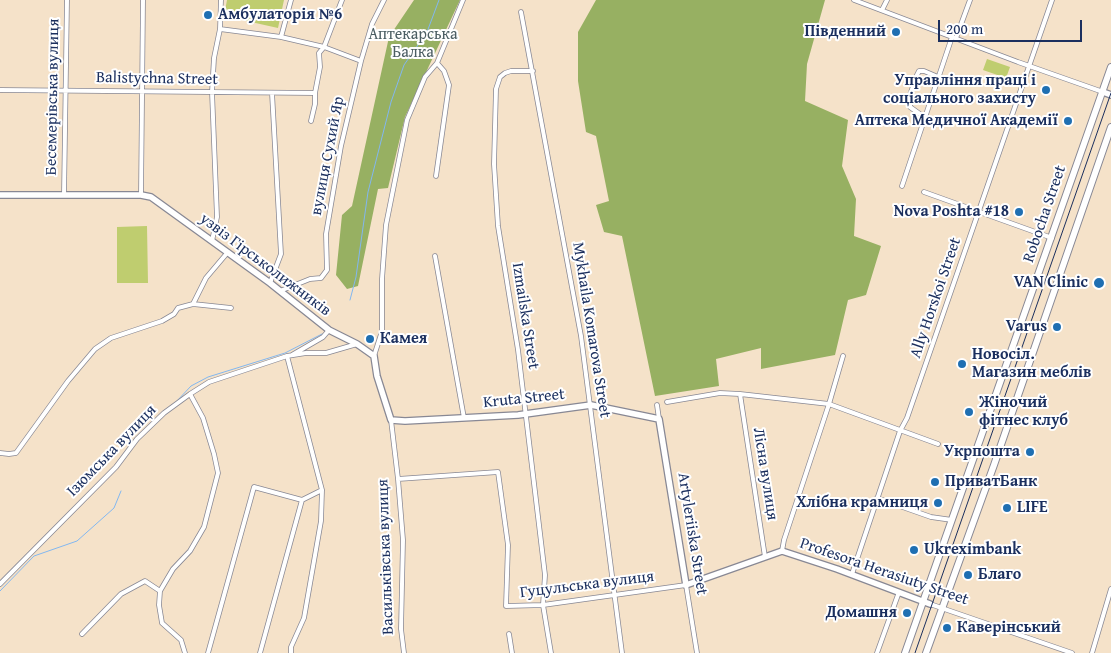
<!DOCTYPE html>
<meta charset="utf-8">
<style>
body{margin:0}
#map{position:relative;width:1111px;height:653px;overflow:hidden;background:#f5e2c9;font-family:"Gentium Book Plus",serif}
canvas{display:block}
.scale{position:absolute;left:938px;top:20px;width:144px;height:22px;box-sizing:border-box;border:2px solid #1b2f5e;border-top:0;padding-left:6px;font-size:15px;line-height:18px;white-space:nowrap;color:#1b2f5e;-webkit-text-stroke:4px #fff;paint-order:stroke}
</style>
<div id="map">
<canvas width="1111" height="653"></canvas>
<div class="scale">200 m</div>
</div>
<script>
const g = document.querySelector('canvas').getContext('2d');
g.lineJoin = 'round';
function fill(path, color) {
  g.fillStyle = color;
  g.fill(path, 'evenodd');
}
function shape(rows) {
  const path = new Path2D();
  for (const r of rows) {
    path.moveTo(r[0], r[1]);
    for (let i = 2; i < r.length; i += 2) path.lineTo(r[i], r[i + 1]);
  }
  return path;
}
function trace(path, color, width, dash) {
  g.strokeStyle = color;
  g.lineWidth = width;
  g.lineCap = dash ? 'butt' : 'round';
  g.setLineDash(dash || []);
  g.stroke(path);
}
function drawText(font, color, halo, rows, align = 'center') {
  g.font = font + ' "Gentium Book Plus",serif';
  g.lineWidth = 4;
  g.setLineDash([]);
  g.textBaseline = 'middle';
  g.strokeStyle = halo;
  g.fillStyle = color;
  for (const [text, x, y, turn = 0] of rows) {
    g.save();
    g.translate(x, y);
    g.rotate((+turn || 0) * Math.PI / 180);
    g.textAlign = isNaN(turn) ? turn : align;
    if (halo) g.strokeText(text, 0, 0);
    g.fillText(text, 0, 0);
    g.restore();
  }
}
const green = shape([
 [227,0,284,0,278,28,224,16],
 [987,59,1010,67,1006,78,983,70],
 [147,226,148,283,117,283,117,227]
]);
const forest = shape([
 [414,0,460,0,405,117,388,188,378,189,358,286,347,289,336,275,342,215,352,206,389,37],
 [596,0,825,0,807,64,805,101,848,120,842,166,856,199,854,236,881,246,866,295,848,300,835,355,761,369,761,348,716,359,719,386,655,396,622,236,604,232,596,205,609,201,596,136,586,132,578,81,578,32]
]);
const stream = shape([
 [350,300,356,277,368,192,391,102,404,65,427,32,439,0],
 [176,402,191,386,208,377,285,353,322,334],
 [0,591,34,556,77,541,114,508,121,491]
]);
const street = shape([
 [854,0,1018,62,1103,92],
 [882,10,887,0],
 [521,12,581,336,622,653],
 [220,29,281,37,324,47,361,61],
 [281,37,291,0],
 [956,38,970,0],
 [533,71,511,71,505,73,500,77,496,89,494,164,498,226,518,350,545,575,543,605,551,653],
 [0,90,315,93],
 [924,117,910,107,910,95,917,75,919,71,924,71,938,77],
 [311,121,315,104,315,93,320,67,319,53,324,47,342,0],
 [436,176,449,85,444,71,437,63],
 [902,186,952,37],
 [924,192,1052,238],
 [64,195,67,0],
 [141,195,143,0],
 [212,241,217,217,212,92,214,58,220,29,221,0],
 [435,256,464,418],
 [270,283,281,254,272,93],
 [280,291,310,279,321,278,327,270,326,234,341,146,361,61,372,24,384,0],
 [193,304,231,308],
 [292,355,323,337,329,330],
 [287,356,322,490,321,521,304,618,291,647,291,653],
 [374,356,382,331,382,279,386,225,407,120,425,77,437,63,463,0],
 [740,394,765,557],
 [667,402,720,393,740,394,829,404,938,444],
 [657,405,659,419],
 [391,420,398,479,403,540,401,629,404,653],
 [950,448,974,457],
 [0,453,9,454,16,453,68,381,95,349,111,338,162,321,174,314,178,308,193,304,206,278,228,252],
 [398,479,498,472,508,545,506,606,543,605,686,585,697,653],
 [877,498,931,517,952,520],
 [782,551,784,540,829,404,843,356],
 [852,574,900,431,907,418,1052,0],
 [0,584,116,467,137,439,164,413,190,394,209,382,287,356,306,353,326,353,357,344],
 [930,604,1072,653],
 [82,634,121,594,145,581,160,591],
 [509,634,512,653],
 [185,653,181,640,162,623,159,605,160,591,173,569,190,551,204,527,218,473,214,454,203,418,190,394],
 [208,653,254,487,302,500,322,490],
 [260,653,302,500],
 [877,653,899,592],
 [1092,653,1111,589]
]);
const secondary = shape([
 [1103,92,1111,95],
 [0,195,141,195,151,197,270,283,329,330,357,344,374,356,377,376,391,420,405,421,518,415,591,405,659,419,686,585,782,551,837,569,930,604]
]);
const primary = shape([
 [905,653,1111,67],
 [926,653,994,465,1111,127]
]);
const tram = shape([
 [915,653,1111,93]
]);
const markers = [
 [208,15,5,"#1f6fb2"],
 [896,32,5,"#1f6fb2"],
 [1046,90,5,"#1f6fb2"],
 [1068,121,5,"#1f6fb2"],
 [1019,212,5,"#1f6fb2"],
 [1099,283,6,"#1f6fb2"],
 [1057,327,5,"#1f6fb2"],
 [370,339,5,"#1f6fb2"],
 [962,364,5,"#1f6fb2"],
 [969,412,5,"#1f6fb2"],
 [1030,452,5,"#1f6fb2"],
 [935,482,5,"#1f6fb2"],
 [938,503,5,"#1f6fb2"],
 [1007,508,5,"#1f6fb2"],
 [914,550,5,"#1f6fb2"],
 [968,575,5,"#1f6fb2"],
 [907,613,5,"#1f6fb2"],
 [947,628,5,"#1f6fb2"]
];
const poiNames = [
 ["Амбулаторія №6",218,15],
 ["Південний",886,32,"right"],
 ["Управління праці і",1036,81,"right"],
 ["соціального захисту",1036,99,"right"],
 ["Аптека Медичної Академії",1058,121,"right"],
 ["Nova Poshta #18",1009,212,"right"],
 ["VAN Clinic",1088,283,"right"],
 ["Varus",1047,327,"right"],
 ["Камея",380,339],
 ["Новосіл.",972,355],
 ["Магазин меблів",972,373],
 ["Жіночий",979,403],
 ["фітнес клуб",979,421],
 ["Укрпошта",1020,452,"right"],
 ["ПриватБанк",945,482],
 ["Хлібна крамниця",928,503,"right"],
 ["LIFE",1017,508],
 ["Ukreximbank",924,550],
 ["Благо",978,575],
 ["Домашня",897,613,"right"],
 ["Каверінський",957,628]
];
const parkNames = [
 ["Аптекарська",413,35],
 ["Балка",413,53]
];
const streetNames = [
 ["Balistychna Street",157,79,1],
 ["Бесемерівська вулиця",53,97,-89],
 ["вулиця Сухий Яр",328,156,-79],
 ["Robocha Street",1045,214,-71],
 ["узвіз Гірськолижників",265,265,37],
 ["Ally Horskoi Street",936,298,-71],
 ["Izmailska Street",525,316,81],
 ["Mykhaila Komarova Street",591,330,81],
 ["Kruta Street",524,399,-6],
 ["Ізюмська вулиця",112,451,-46],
 ["Лісна вулиця",765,474,81],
 ["Artyleriiska Street",692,534,81],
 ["Васильківська вулиця",386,557,-92],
 ["Profesora Herasiuty Street",884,572,19],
 ["Гуцульська вулиця",587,585,-7]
];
fill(green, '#bfcd6f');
fill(forest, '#97b062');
trace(stream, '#82b7f0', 1);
trace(street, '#888894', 5.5);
trace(secondary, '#888894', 8);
trace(primary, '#888894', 8);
trace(street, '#fff', 4);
trace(secondary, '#fff', 5.5);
trace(primary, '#fff', 6);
trace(tram, '#1b2f5e', 1);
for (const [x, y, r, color] of markers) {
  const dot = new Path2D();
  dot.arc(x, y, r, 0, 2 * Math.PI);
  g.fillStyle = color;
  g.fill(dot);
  trace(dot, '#fff', 2);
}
drawText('bold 16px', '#1b2f5e', '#fff', poiNames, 'left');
drawText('16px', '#4c5e63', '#fff', parkNames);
drawText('16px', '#1b2f5e', '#fff', streetNames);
</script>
